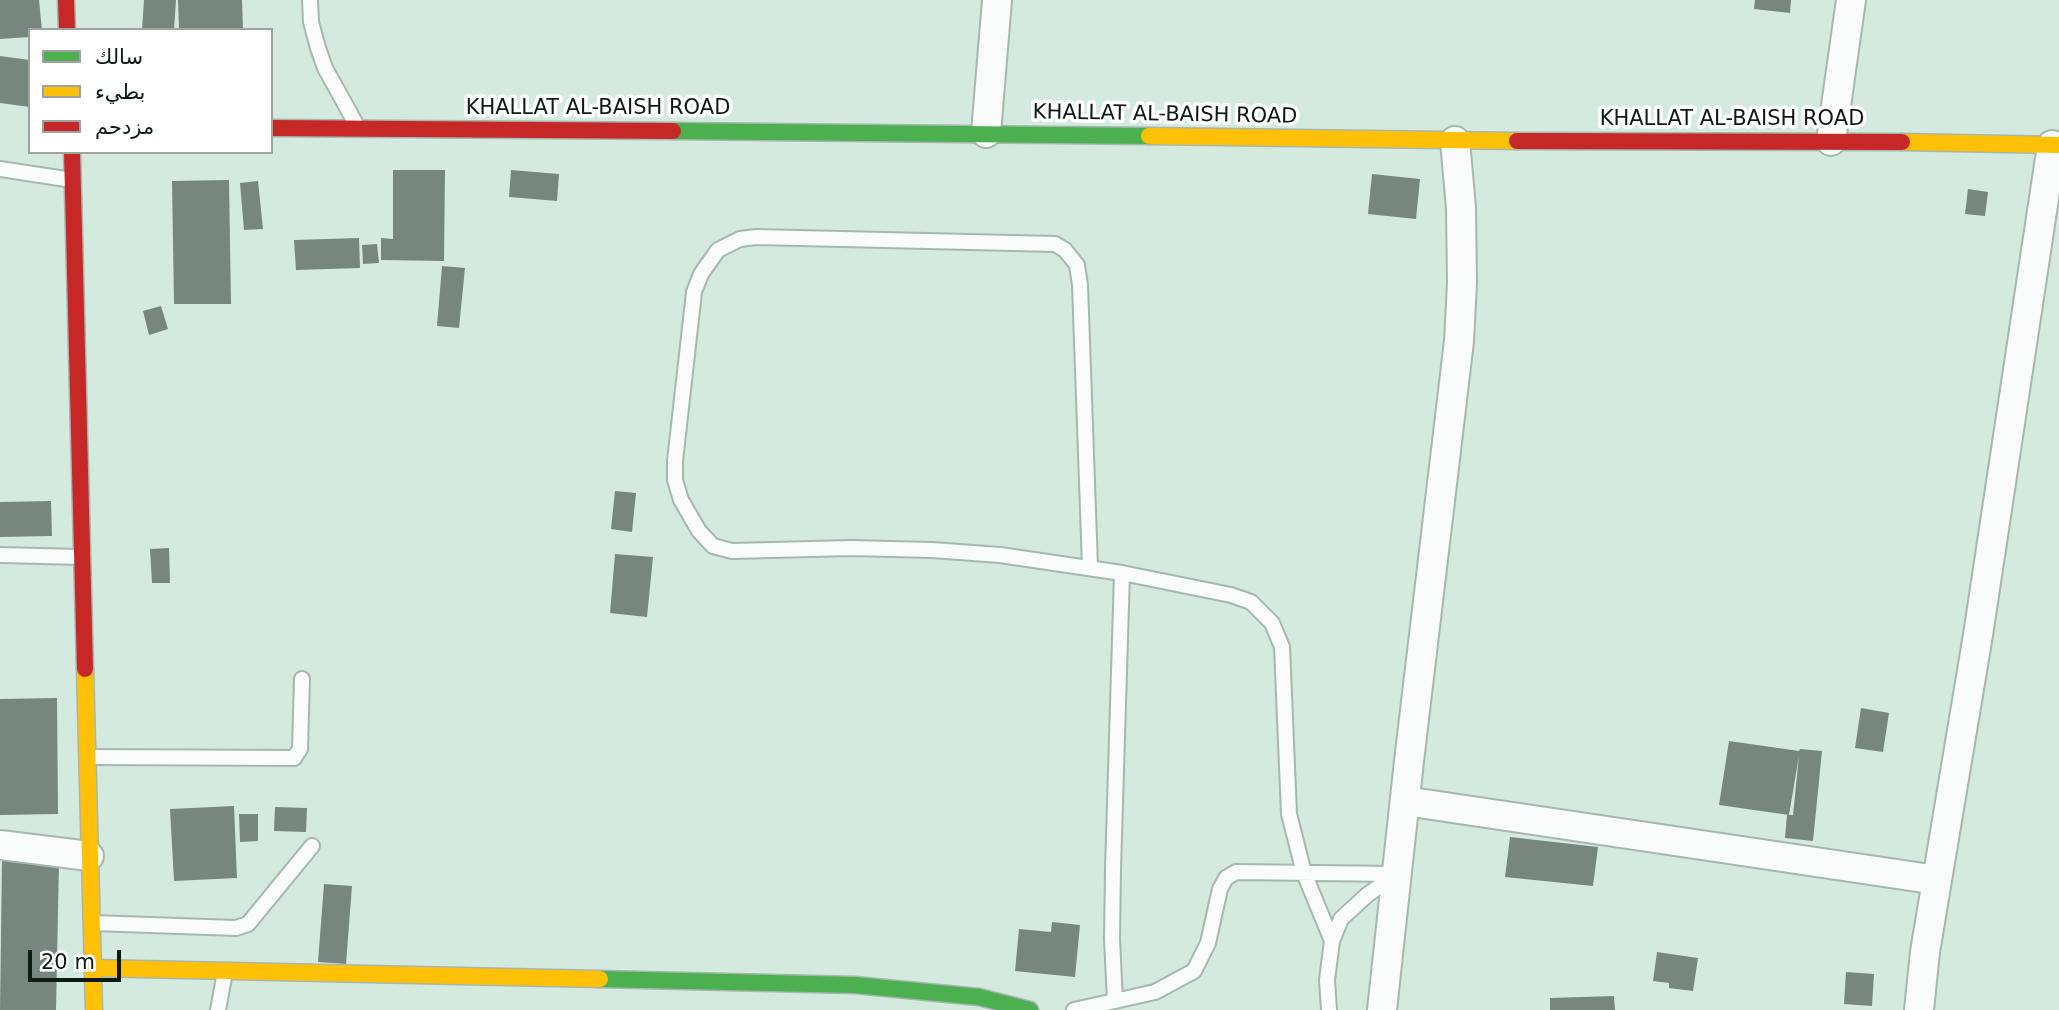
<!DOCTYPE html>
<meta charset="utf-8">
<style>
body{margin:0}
#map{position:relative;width:2059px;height:1010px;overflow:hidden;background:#d5eadf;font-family:"DejaVu Sans","Noto Naskh Arabic",sans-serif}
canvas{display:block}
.legend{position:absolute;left:28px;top:28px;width:245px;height:126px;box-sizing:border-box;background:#fff;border:2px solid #9ea3a1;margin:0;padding:9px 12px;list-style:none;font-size:21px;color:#0c1a13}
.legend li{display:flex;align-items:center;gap:14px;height:35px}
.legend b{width:35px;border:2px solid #9ea3a1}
.scale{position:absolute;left:28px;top:950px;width:93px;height:32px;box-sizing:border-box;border:4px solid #0c1a13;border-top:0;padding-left:9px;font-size:21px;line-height:24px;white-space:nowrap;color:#0c1a13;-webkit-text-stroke:5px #fff;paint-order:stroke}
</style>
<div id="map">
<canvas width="2059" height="1010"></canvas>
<ul class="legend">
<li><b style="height:9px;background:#4caf50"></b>سالك</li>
<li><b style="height:9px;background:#ffc107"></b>بطيء</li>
<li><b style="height:9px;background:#c62828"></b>مزدحم</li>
</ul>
<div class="scale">20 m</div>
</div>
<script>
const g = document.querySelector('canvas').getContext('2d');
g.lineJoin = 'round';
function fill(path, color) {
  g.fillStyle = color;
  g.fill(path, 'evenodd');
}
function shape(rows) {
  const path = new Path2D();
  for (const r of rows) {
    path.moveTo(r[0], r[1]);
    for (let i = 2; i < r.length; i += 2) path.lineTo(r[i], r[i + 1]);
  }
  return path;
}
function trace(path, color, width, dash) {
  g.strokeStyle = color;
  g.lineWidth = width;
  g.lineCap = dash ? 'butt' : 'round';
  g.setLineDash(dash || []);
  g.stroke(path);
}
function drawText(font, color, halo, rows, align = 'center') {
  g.font = font + ' "DejaVu Sans",sans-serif';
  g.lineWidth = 7;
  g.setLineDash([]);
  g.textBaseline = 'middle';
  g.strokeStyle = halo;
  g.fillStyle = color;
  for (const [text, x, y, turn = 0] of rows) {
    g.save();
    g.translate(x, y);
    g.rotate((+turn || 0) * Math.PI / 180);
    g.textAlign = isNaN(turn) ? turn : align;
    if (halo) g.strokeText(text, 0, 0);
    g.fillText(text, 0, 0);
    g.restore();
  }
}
const building = shape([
 [0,0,39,0,42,30,30,30,30,37,0,39],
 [144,0,176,0,174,30,142,30],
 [178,0,242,0,243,30,179,30],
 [1755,0,1791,0,1790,13,1754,9],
 [0,56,30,60,30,107,0,103],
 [393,170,445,170,444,261,381,260,381,238,393,239],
 [511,170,559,174,557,201,509,197],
 [1372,174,1420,179,1416,219,1368,214],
 [229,180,231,304,174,304,172,181],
 [258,181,263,229,244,230,240,183],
 [1968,189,1988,192,1985,216,1965,214],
 [359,238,360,268,296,270,294,240],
 [377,244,379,263,363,264,362,245],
 [442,266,465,268,459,328,437,326],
 [161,306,168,329,149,335,143,311],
 [615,491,636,493,632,532,611,529],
 [51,501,52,536,0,537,0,502],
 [169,548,170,583,152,583,150,549],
 [615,554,653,557,647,617,610,613],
 [57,698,58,814,0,815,0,699],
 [1861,708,1889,713,1883,752,1855,748],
 [1729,741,1799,751,1800,749,1822,751,1813,841,1785,838,1787,815,1793,815,1799,756,1789,815,1719,805],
 [234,806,237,878,174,881,170,809],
 [275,807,307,808,306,832,274,831],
 [239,814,258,814,258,841,240,842],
 [1510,837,1598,847,1593,886,1505,877],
 [2,860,59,861,56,1010,0,1010],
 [324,884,352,886,346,964,318,962],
 [1052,922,1080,925,1075,977,1015,971,1019,929,1051,932],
 [1657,952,1698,958,1693,991,1669,988,1669,983,1653,981],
 [1846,972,1874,974,1872,1006,1844,1004],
 [1614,996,1615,1010,1550,1010,1550,998]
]);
const lane = shape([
 [310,0,311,22,318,48,325,68,356,124],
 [0,169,72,180],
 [1,555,81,557],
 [1090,567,1080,285,1077,265,1065,250,1055,244,756,237,740,239,718,250,701,274,694,292,675,461,675,480,681,500,699,531,713,546,732,551,851,548,932,550,1000,555,1122,573,1231,595,1251,602,1272,623,1282,647,1289,814,1304,873,1332,941],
 [88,757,294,758,300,749,302,679],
 [93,923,236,928,248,924,312,846],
 [1115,1001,1112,939,1113,869,1122,573],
 [218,1010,225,972],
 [1074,1010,1155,992,1194,971,1208,943,1220,889,1226,878,1236,872,1396,874],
 [1329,1010,1327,980,1332,941,1341,919,1367,895,1395,875]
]);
const street = shape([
 [986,133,997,0],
 [1831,141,1851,0],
 [1405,801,1937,880],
 [0,845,89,856],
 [1382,1010,1409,761,1459,341,1462,283,1461,208,1455,141],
 [1919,1010,1925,952,1978,635,2052,145]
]);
const fast = shape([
 [673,131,1149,136],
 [600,979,855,985,979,997,1030,1010]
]);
const slow = shape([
 [1149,136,1517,141],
 [1902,142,2059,145],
 [85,669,94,1010],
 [92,968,600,979]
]);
const jam = shape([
 [66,0,67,30],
 [271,128,673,131],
 [1517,141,1902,142],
 [72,152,85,669]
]);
const streetNames = [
 ["KHALLAT AL-BAISH ROAD",598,109],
 ["KHALLAT AL-BAISH ROAD",1165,115,1],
 ["KHALLAT AL-BAISH ROAD",1732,120]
];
fill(building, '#77867f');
trace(lane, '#a7b7af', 18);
trace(street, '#a7b7af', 32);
trace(fast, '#a7b7af', 19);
trace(slow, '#a7b7af', 19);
trace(jam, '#a7b7af', 19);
trace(lane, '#f9fcfa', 14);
trace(street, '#f9fcfa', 28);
trace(fast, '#4caf50', 16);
trace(slow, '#ffc107', 16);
trace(jam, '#c62828', 16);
drawText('21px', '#0c1a13', '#fff', streetNames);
</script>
